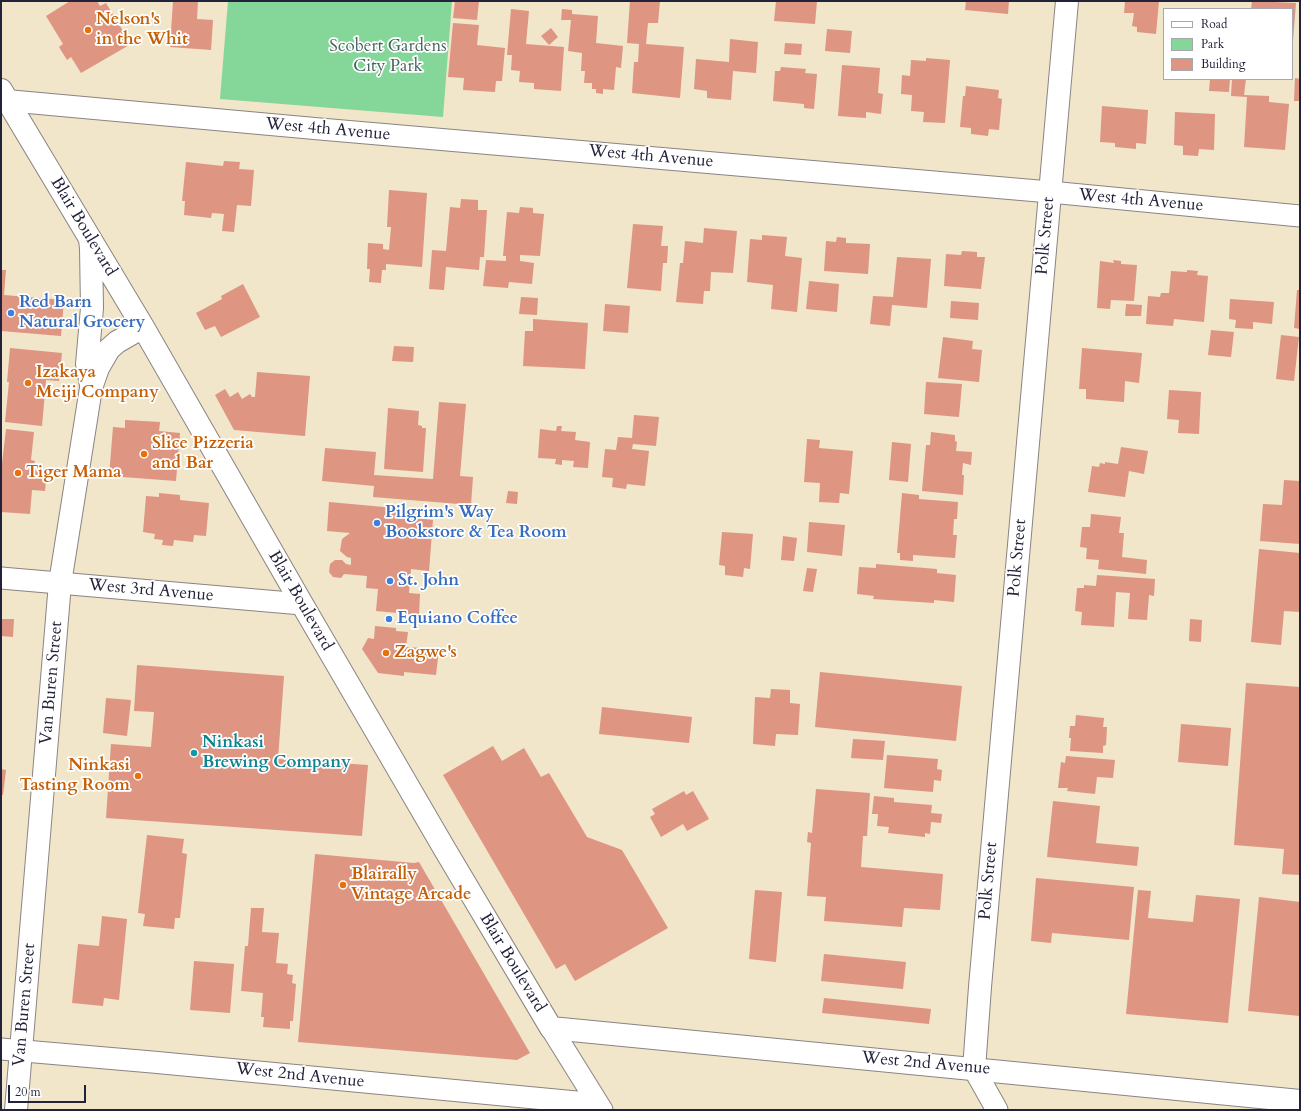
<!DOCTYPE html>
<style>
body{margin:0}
#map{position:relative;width:1301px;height:1111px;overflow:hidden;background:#f1e5ca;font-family:Cardo,serif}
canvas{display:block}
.frame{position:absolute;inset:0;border:2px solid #22223b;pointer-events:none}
.legend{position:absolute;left:1163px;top:8px;width:130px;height:72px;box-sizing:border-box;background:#fff;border:1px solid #a7a7b1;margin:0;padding:5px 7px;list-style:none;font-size:12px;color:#22223b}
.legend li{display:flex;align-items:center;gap:8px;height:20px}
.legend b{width:20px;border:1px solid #a7a7b1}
.scale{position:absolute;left:8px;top:1085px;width:78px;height:18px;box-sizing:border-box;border:2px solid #22223b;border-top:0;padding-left:5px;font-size:12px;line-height:14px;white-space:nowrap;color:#22223b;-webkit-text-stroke:3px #fff;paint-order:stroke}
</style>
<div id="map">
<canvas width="1301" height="1111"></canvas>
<div class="frame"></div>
<ul class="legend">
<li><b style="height:5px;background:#fff"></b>Road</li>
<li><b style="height:11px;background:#85d799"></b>Park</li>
<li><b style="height:11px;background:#de9582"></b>Building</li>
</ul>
<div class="scale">20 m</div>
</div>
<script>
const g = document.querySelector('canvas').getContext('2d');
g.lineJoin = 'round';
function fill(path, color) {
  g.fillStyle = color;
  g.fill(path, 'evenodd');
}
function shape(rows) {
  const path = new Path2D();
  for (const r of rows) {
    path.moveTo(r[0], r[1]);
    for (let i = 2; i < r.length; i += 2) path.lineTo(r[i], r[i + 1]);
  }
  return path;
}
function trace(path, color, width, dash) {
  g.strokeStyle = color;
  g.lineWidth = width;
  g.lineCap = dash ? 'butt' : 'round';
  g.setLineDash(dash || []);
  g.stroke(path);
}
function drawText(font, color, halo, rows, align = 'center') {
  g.font = font + ' Cardo,serif';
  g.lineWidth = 3.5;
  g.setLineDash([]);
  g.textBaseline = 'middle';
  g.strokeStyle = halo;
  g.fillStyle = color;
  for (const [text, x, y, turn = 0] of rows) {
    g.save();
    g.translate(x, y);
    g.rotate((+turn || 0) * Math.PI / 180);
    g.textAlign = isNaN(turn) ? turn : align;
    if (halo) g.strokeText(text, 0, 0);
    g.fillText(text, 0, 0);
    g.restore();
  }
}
const green = shape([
 [228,1,452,1,443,117,220,99]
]);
const building = shape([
 [70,1,97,1,100,6,106,3,131,44,81,73,71,57,67,60,59,47,63,44,46,16],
 [173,1,198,1,197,19,213,20,211,50,170,47],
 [455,1,479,1,477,20,453,18],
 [630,1,660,1,658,23,648,23,646,44,684,47,680,98,632,93,634,62,638,62,639,44,627,43],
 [776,1,817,1,815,24,774,21],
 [966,1,1009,1,1008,14,965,10],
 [1125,1,1159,1,1156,34,1137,32,1137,27,1132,26,1134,13,1124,13],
 [1252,1,1296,3,1293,41,1292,41,1292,9,1251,9],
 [511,9,529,11,526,44,564,47,561,91,534,89,534,83,519,82,520,71,511,70,512,55,507,55],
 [562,9,572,10,572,14,598,16,596,43,623,46,621,68,616,67,614,90,603,89,603,94,596,93,596,89,592,89,592,83,584,83,585,71,581,71,582,53,568,51,571,20,561,20],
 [453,23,479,25,477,45,505,48,502,81,496,81,495,92,463,90,464,78,448,77],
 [551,28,558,37,549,45,541,36],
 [827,29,852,31,850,53,825,51],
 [730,39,758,42,756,73,733,71,731,100,707,98,707,91,694,89,696,59,729,62],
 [785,43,802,44,801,55,784,54],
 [926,58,950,60,945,123,923,122,924,112,911,111,912,95,901,94,902,75,910,76,911,60,926,61],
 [842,65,880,68,878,93,883,94,881,114,866,112,866,118,838,116],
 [781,67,806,69,805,73,817,74,814,109,804,108,804,104,773,101,775,71,780,71],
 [1295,78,1300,79,1300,101,1294,101],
 [1210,79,1230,79,1229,92,1209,91],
 [1232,79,1246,79,1244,95,1269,96,1269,102,1289,104,1285,150,1244,147,1247,97,1231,96],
 [966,86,999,90,998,98,1002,99,999,130,989,129,988,136,971,134,971,128,960,127,963,96,965,96],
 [1102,106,1148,110,1146,144,1136,143,1136,149,1115,147,1115,143,1100,142],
 [1175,112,1215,114,1214,150,1199,149,1198,156,1183,155,1183,146,1174,145],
 [224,161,240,162,239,169,254,170,251,206,237,205,234,232,222,231,224,214,212,213,211,218,184,215,185,201,182,201,186,162,223,166],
 [389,190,427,193,422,267,386,264,386,270,382,270,381,283,369,282,370,269,367,269,368,243,383,244,383,249,389,250,391,227,387,227],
 [461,199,478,200,478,210,487,210,484,257,480,257,479,270,446,267,444,290,429,289,432,250,446,251,450,207,460,208],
 [520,207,533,208,533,213,544,214,540,256,520,255,520,261,534,263,532,284,509,282,508,288,483,286,486,260,506,261,506,256,503,256,507,212,519,213],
 [633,224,663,226,661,246,668,246,667,263,663,263,661,291,627,288],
 [704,228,737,231,733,273,711,272,710,291,704,291,703,304,676,302,680,263,683,263,685,241,703,243],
 [762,235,787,237,785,256,802,258,797,312,771,309,773,285,747,282,750,239,762,240],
 [837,237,846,238,846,243,870,244,868,274,824,271,826,241,836,242],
 [962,251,977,252,977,257,985,257,981,289,944,286,946,254,961,255],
 [897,257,931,259,927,308,892,305,890,326,870,324,873,296,893,297],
 [1113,260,1121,261,1121,264,1137,265,1134,301,1111,300,1110,309,1097,308,1100,261,1114,263],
 [1,270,6,270,4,295,64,300,61,336,1,331],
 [1187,270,1198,271,1197,275,1208,276,1204,322,1174,319,1173,326,1146,324,1148,296,1160,297,1161,293,1169,293,1171,271,1187,272],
 [809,281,839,284,837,312,806,309],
 [243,284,260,317,221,337,215,326,205,330,196,313,222,299,221,296],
 [1297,290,1300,290,1300,329,1294,328],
 [521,297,538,298,537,315,519,314],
 [1230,299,1274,302,1272,324,1253,322,1253,329,1235,328,1236,320,1229,319],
 [951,301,979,303,978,320,950,318],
 [605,304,630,306,628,333,603,331],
 [1126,304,1142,305,1141,316,1125,316],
 [533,319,588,323,585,369,523,366,525,331,533,331],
 [1211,330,1234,332,1231,357,1208,355],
 [1281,335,1299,337,1294,381,1276,379],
 [943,337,973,341,972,349,982,350,979,382,938,378],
 [394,346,414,347,413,362,392,361],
 [10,348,62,353,59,381,46,380,42,426,5,422,9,382,7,382],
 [1082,348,1142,353,1139,383,1125,381,1124,402,1086,399,1086,389,1079,389],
 [257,372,310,376,305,436,234,430,215,395,225,389,230,397,238,392,242,399,250,394,252,397,255,397],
 [926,382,962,384,959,417,924,414],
 [1169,390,1201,392,1199,434,1178,433,1179,420,1167,419],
 [439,402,466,404,460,476,473,477,471,505,373,497,374,486,322,481,325,448,376,452,374,475,433,479],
 [388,408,419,411,418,425,422,426,422,428,426,428,423,472,384,469],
 [634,415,659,417,656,446,633,444,632,449,649,451,645,486,627,484,626,489,612,487,613,478,602,477,605,449,616,450,618,437,632,438],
 [125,420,160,422,159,431,180,433,176,481,109,476,113,427,125,428],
 [557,426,562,426,561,431,576,432,575,440,590,442,588,468,573,467,574,461,562,460,562,465,555,464,556,459,538,458,540,429,556,431],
 [6,429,34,432,31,460,35,461,33,470,47,472,45,491,32,490,30,514,1,512,1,472],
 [931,432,955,435,955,441,957,442,956,451,972,452,971,465,963,463,962,475,964,475,963,495,922,491,926,445,930,445],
 [807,439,820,440,819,448,853,451,849,494,840,493,839,503,819,502,820,483,804,482],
 [892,442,911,444,908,482,889,480],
 [1121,447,1148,451,1144,474,1129,471,1125,497,1088,492,1092,466,1099,467,1100,463,1105,464,1105,462,1118,464],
 [1284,480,1300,481,1300,544,1260,541,1263,504,1282,505],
 [508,491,518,492,517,504,506,503],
 [159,493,180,495,180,500,209,503,206,536,194,535,193,542,174,540,173,546,162,545,163,540,154,539,155,534,143,532,146,496,159,497],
 [902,493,919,495,919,499,958,502,957,519,954,519,953,535,957,535,955,558,913,555,913,561,900,560,900,553,897,553],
 [329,502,417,510,417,518,433,520,429,571,411,569,409,593,420,594,419,615,376,611,378,589,366,588,367,576,344,574,341,578,333,577,329,572,330,564,335,560,342,560,346,564,351,565,351,558,347,557,340,551,342,539,350,533,327,531],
 [1091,514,1121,517,1119,533,1124,533,1122,557,1147,560,1146,574,1098,569,1099,560,1086,559,1087,548,1080,547,1082,527,1090,527],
 [809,522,845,525,842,556,807,552],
 [722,532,753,534,750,569,744,568,743,577,725,575,725,566,719,565],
 [783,536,797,538,794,561,781,560],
 [1259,549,1300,553,1300,612,1284,611,1281,645,1251,642],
 [876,564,937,569,937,573,956,575,954,602,934,600,934,603,873,599,874,596,857,594,859,567,876,568],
 [807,568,817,569,813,592,803,591],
 [1097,575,1155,579,1154,596,1149,595,1147,620,1128,619,1130,593,1116,592,1114,627,1081,625,1082,612,1075,611,1077,588,1084,588,1084,585,1096,586],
 [1,619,14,619,13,637,1,636],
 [1190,619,1202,620,1201,642,1189,641],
 [375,626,396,628,396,631,408,632,406,647,439,649,436,675,404,672,404,676,378,673,362,649,368,638,374,639],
 [137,665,284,676,278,759,368,765,362,836,106,818,111,744,151,747,154,712,134,711],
 [820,672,962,686,956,741,815,727],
 [1246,683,1300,687,1300,875,1282,874,1284,849,1234,845],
 [771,689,790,690,790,703,800,704,798,735,776,734,775,746,753,744,755,697,770,698],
 [106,698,131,700,127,736,103,733],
 [602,707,692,717,689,743,599,734],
 [1076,715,1104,718,1103,727,1107,727,1106,745,1103,746,1103,753,1070,751,1071,738,1069,738,1070,726,1075,726],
 [1181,724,1231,728,1228,766,1178,762],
 [853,739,885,741,883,760,851,758],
 [493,746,502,761,524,748,541,777,549,773,587,837,622,850,668,928,575,981,565,964,556,969,443,775],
 [887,755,938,759,937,769,942,770,941,781,934,780,933,792,884,788],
 [1066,756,1115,760,1113,778,1097,777,1095,794,1067,791,1068,788,1058,788,1061,762,1065,763],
 [1,769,6,770,3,795,1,795],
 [816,789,870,793,867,836,863,836,861,867,943,874,940,910,904,908,902,927,824,921,826,897,807,896,811,843,807,842,808,832,812,833],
 [684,791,686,795,693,791,709,819,687,831,683,824,661,837,650,817,655,814,652,809],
 [874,796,894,798,894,802,932,805,931,813,942,814,941,823,931,822,930,834,925,833,925,837,888,833,889,827,877,826,878,814,872,814],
 [1053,801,1100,806,1096,843,1139,847,1137,866,1047,857],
 [147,835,184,839,182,853,187,854,180,918,175,918,174,929,143,926,145,914,138,913],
 [315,854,414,863,419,862,530,1053,517,1060,298,1042],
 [1036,878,1134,887,1129,940,1052,933,1051,943,1031,941],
 [755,890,782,892,776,962,749,959],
 [1138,890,1151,891,1148,918,1193,922,1196,895,1240,899,1228,1023,1126,1014],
 [1259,897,1300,902,1300,1016,1248,1011],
 [251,908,264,908,262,932,279,933,276,963,288,964,287,974,293,975,292,983,296,984,293,1021,290,1021,290,1029,263,1027,264,1017,261,1017,263,993,241,991,245,946,248,946],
 [102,916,127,919,119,1000,104,998,103,1006,72,1003,78,944,99,946],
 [824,954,906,962,903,989,821,981],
 [194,961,234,964,230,1013,190,1010],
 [824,998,931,1009,929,1024,822,1013]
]);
const minor = shape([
 [1,100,320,129,1050,192,1300,216],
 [1,578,302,604],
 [551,1028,602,1110],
 [1,1049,152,1062,598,1104],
 [974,1069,997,1110]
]);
const tertiary = shape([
 [1,90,143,327,302,604,444,848,551,1028,1300,1101],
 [90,240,91,248,92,308,87,364,91,385],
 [974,1069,980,987,1067,1],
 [16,1110,60,583,91,388,98,368,109,349,117,342,143,327]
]);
const markers = [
 [88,30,4,"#e8710a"],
 [11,313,4,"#3f7fe0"],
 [28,383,4,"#e8710a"],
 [144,454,4,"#e8710a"],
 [18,473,4,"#e8710a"],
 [377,523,4,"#3f7fe0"],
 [390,581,4,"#3f7fe0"],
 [389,619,4,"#3f7fe0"],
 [386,653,4,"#e8710a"],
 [194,753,4,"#0f9aa8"],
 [138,776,4,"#e8710a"],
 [343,885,4,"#e8710a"]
];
const foodNames = [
 ["Nelson's",96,20],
 ["in the Whit",96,40],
 ["Izakaya",36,373],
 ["Meiji Company",36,393],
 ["Slice Pizzeria",152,444],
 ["and Bar",152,464],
 ["Tiger Mama",26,473],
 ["Zagwe's",394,653],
 ["Ninkasi",130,766,"right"],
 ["Tasting Room",130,786,"right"],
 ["Blairally",351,875],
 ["Vintage Arcade",351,895]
];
const parkNames = [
 ["Scobert Gardens",388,47],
 ["City Park",388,67]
];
const streetNames = [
 ["West 4th Avenue",328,130,5],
 ["West 4th Avenue",651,157,5],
 ["West 4th Avenue",1141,201,5],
 ["Blair Boulevard",83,227,59],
 ["Polk Street",1046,236,-85],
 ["Polk Street",1018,558,-85],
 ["West 3rd Avenue",151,591,5],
 ["Blair Boulevard",300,601,60],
 ["Van Buren Street",52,683,-85],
 ["Polk Street",989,881,-85],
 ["Blair Boulevard",512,963,59],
 ["Van Buren Street",25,1005,-85],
 ["West 2nd Avenue",926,1064,5],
 ["West 2nd Avenue",300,1076,6]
];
const shopNames = [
 ["Red Barn",19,303],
 ["Natural Grocery",19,323],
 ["Pilgrim's Way",385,513],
 ["Bookstore & Tea Room",385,533],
 ["St. John",398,581],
 ["Equiano Coffee",397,619]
];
const cultureNames = [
 ["Ninkasi",202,743],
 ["Brewing Company",202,763]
];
fill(green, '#85d799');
fill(building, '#de9582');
trace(minor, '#8a8482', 23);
trace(tertiary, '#8a8482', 24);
trace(minor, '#fff', 21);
trace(tertiary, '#fff', 22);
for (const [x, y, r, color] of markers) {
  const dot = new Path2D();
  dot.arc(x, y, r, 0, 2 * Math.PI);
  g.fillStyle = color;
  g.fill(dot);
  trace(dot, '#fff', 1.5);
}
drawText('bold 17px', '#c56008', '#fff', foodNames, 'left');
drawText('17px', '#45615c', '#fff', parkNames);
drawText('17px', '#22223b', '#fff', streetNames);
drawText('bold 17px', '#366cbe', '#fff', shopNames, 'left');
drawText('bold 17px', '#0d838f', '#fff', cultureNames, 'left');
</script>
